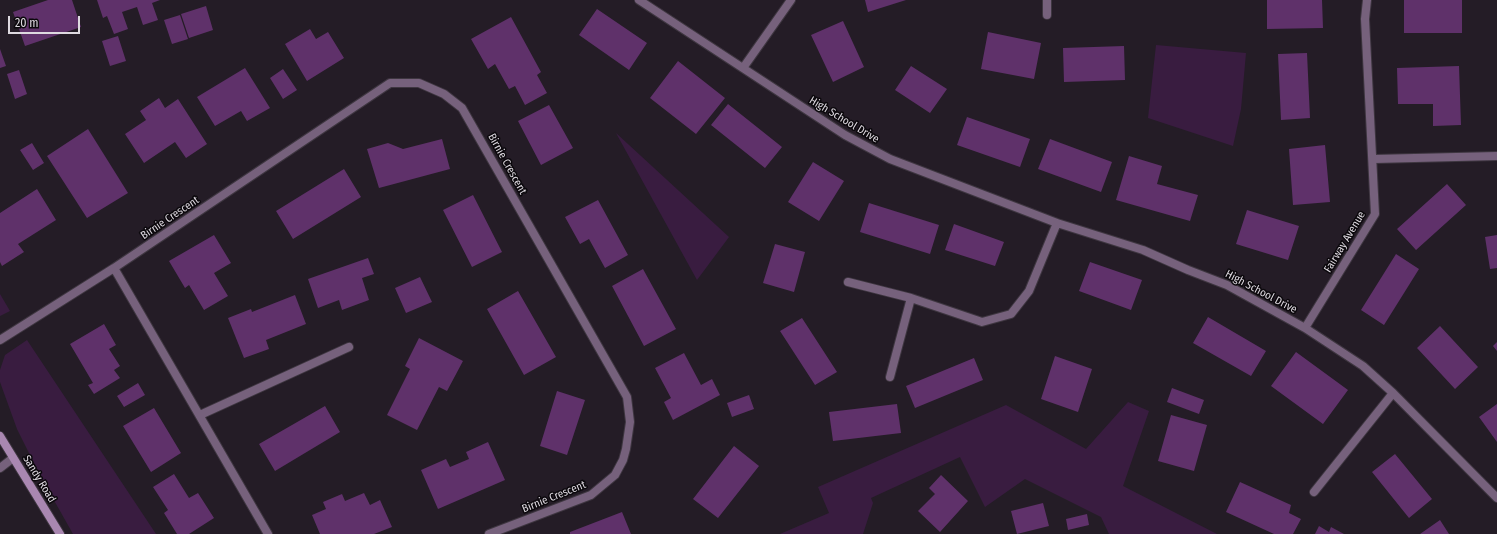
<!DOCTYPE html>
<style>
body{margin:0}
#map{position:relative;width:1497px;height:534px;overflow:hidden;background:#241c26;font-family:"Fira Sans Condensed",sans-serif}
canvas{display:block}
.scale{position:absolute;left:8px;top:16px;width:72px;height:18px;box-sizing:border-box;border:2px solid #ded9e0;border-top:0;padding-left:5px;font-size:12px;line-height:14px;white-space:nowrap;color:#ded9e0;-webkit-text-stroke:3px #0b080c;paint-order:stroke}
</style>
<div id="map">
<canvas width="1497" height="534"></canvas>
<div class="scale">20 m</div>
</div>
<script>
const g = document.querySelector('canvas').getContext('2d');
g.lineJoin = 'round';
function fill(path, color) {
  g.fillStyle = color;
  g.fill(path, 'evenodd');
}
function shape(rows) {
  const path = new Path2D();
  for (const r of rows) {
    path.moveTo(r[0], r[1]);
    for (let i = 2; i < r.length; i += 2) path.lineTo(r[i], r[i + 1]);
  }
  return path;
}
function trace(path, color, width, dash) {
  g.strokeStyle = color;
  g.lineWidth = width;
  g.lineCap = dash ? 'butt' : 'round';
  g.setLineDash(dash || []);
  g.stroke(path);
}
function drawText(font, color, halo, rows, align = 'center') {
  g.font = font + ' "Fira Sans Condensed",sans-serif';
  g.lineWidth = 3;
  g.setLineDash([]);
  g.textBaseline = 'middle';
  g.strokeStyle = halo;
  g.fillStyle = color;
  for (const [text, x, y, turn = 0] of rows) {
    g.save();
    g.translate(x, y);
    g.rotate((+turn || 0) * Math.PI / 180);
    g.textAlign = isNaN(turn) ? turn : align;
    if (halo) g.strokeText(text, 0, 0);
    g.fillText(text, 0, 0);
    g.restore();
  }
}
const green = shape([
 [1156,45,1246,53,1241,109,1233,146,1148,118],
 [616,133,729,237,697,280],
 [0,294,10,311,0,316],
 [27,340,156,534,73,534,42,479,17,429,0,382,0,370,5,355],
 [1128,402,1149,411,1123,486,1217,534,1109,534,1101,517,1025,479,985,507,960,457,871,498,873,503,863,534,780,534,829,513,818,487,1006,405,1086,449]
]);
const building = shape([
 [48,0,72,0,81,27,25,46,13,12],
 [97,0,160,0,152,3,158,20,143,25,137,7,122,12,128,29,114,34,107,16,103,18],
 [865,0,906,0,868,12],
 [1267,0,1322,0,1323,28,1267,29],
 [1404,0,1462,0,1462,33,1404,33],
 [206,6,213,30,189,38,181,14],
 [597,9,647,43,629,70,579,35],
 [180,15,188,39,172,44,164,20],
 [511,17,541,72,537,75,547,93,525,105,515,86,509,89,495,64,488,69,471,39],
 [843,21,864,67,833,82,811,35],
 [310,29,316,39,328,32,344,58,307,81,285,44],
 [988,32,1041,43,1034,79,981,69],
 [118,36,126,61,110,66,102,41],
 [1124,46,1125,80,1064,82,1063,48],
 [0,49,6,66,0,68],
 [1307,53,1310,118,1281,120,1278,54],
 [678,61,725,98,696,134,650,98],
 [911,66,947,89,930,113,895,90],
 [1459,66,1461,125,1433,126,1433,104,1398,104,1397,68],
 [245,68,270,108,247,121,241,111,215,126,197,97],
 [283,69,297,90,283,99,270,78],
 [19,70,27,94,15,99,7,74],
 [159,98,165,108,178,99,207,144,186,158,175,142,144,163,125,134,146,120,140,111],
 [728,104,782,147,765,168,711,125],
 [549,105,573,148,541,165,518,121],
 [967,117,1030,139,1020,167,957,145],
 [88,129,128,193,87,218,47,156],
 [442,139,450,169,379,188,367,149,388,143,403,149],
 [1050,139,1112,162,1101,192,1038,169],
 [32,143,44,163,33,170,20,150],
 [1325,145,1330,202,1293,205,1289,149],
 [1129,156,1162,166,1157,184,1198,195,1190,221,1116,200],
 [813,162,844,181,819,221,788,202],
 [344,169,361,197,293,239,276,211],
 [1447,184,1466,205,1416,250,1397,229],
 [37,189,56,220,18,244,24,252,2,266,0,262,0,213],
 [473,195,502,252,472,267,443,210],
 [598,200,628,255,605,268,589,239,580,244,565,217],
 [869,203,939,225,930,254,860,232],
 [1247,210,1299,226,1288,260,1236,244],
 [954,224,1004,242,995,266,945,250],
 [214,235,231,263,214,273,228,296,204,310,189,285,185,288,169,261],
 [1497,235,1497,268,1490,269,1485,237],
 [775,244,805,252,794,292,763,283],
 [1396,254,1419,269,1384,325,1361,310],
 [368,258,374,274,362,278,369,300,342,310,339,300,318,308,308,279],
 [1090,262,1142,280,1131,310,1079,291],
 [643,269,676,329,644,346,612,286],
 [420,277,432,302,406,313,395,288],
 [518,291,556,357,524,375,487,309],
 [295,295,306,324,266,340,269,349,244,358,228,318,251,309,252,312],
 [1208,317,1266,351,1251,376,1193,343],
 [802,318,837,372,815,385,780,331],
 [104,324,116,345,109,349,120,366,114,370,120,378,94,394,88,385,93,383,70,344],
 [1440,326,1478,367,1455,389,1417,348],
 [419,338,463,361,447,391,439,387,417,430,387,415,410,369,405,366],
 [1497,342,1497,351,1493,346],
 [1296,352,1348,390,1323,424,1271,386],
 [684,353,701,385,712,379,720,395,673,420,664,402,671,398,655,368],
 [1055,356,1092,369,1078,412,1041,399],
 [974,358,983,380,915,408,906,386],
 [138,383,145,395,124,407,117,396],
 [1172,388,1204,400,1199,414,1167,402],
 [557,391,585,400,567,455,540,446],
 [749,395,754,409,732,417,727,403],
 [897,404,901,433,833,441,829,412],
 [1497,404,1497,442,1479,417],
 [325,406,340,432,275,471,259,444],
 [154,408,181,453,151,472,123,426],
 [1171,415,1207,425,1194,471,1158,461],
 [488,442,505,480,438,509,421,470,446,459,450,467,469,459,466,452],
 [734,446,759,466,718,518,693,499],
 [1395,454,1432,499,1409,518,1372,472],
 [174,474,189,498,198,493,214,518,189,534,177,534,164,513,168,510,153,487],
 [941,475,968,501,940,532,918,511,935,494,929,488],
 [1240,482,1291,505,1289,513,1301,519,1293,534,1274,534,1226,512],
 [364,493,370,505,380,500,392,527,374,534,320,534,312,515,326,509,323,502,342,494,345,501],
 [1043,503,1049,526,1017,534,1011,511],
 [622,512,631,534,570,534,570,532],
 [1087,514,1089,525,1068,530,1066,519],
 [1440,520,1449,534,1420,534],
 [1319,526,1329,532,1331,527,1344,534,1315,534]
]);
const street = shape([
 [639,0,845,135,890,159,1057,223,1143,250,1188,270,1227,285,1305,328,1363,366,1393,393,1497,498],
 [1047,15,1047,0],
 [743,68,791,0],
 [1374,159,1497,156],
 [114,268,268,534],
 [848,282,911,298,982,322,1011,314,1029,291,1057,223],
 [1305,328,1375,214,1365,19,1367,0],
 [0,340,114,268,390,83,419,83,444,94,462,108,627,397,630,422,626,449,623,460,615,475,591,495,489,534],
 [890,377,911,298],
 [200,415,349,347],
 [0,468,13,458],
 [1314,492,1393,393]
]);
const secondary = shape([
 [0,436,60,534]
]);
const streetNames = [
 ["High School Drive",844,120,31],
 ["Birnie Crescent",507,164,61],
 ["Birnie Crescent",170,218,-34],
 ["Fairway Avenue",1345,242,-59],
 ["High School Drive",1261,292,28],
 ["Sandy Road",39,479,59],
 ["Birnie Crescent",554,497,-22]
];
fill(green, '#391c40');
fill(building, '#5f316a');
trace(street, '#3e3640', 10);
trace(secondary, '#3e3640', 10);
trace(street, '#76617c', 8);
trace(secondary, '#a987b1', 8);
drawText('11px', '#ded9e0', '#0b080c', streetNames);
</script>
